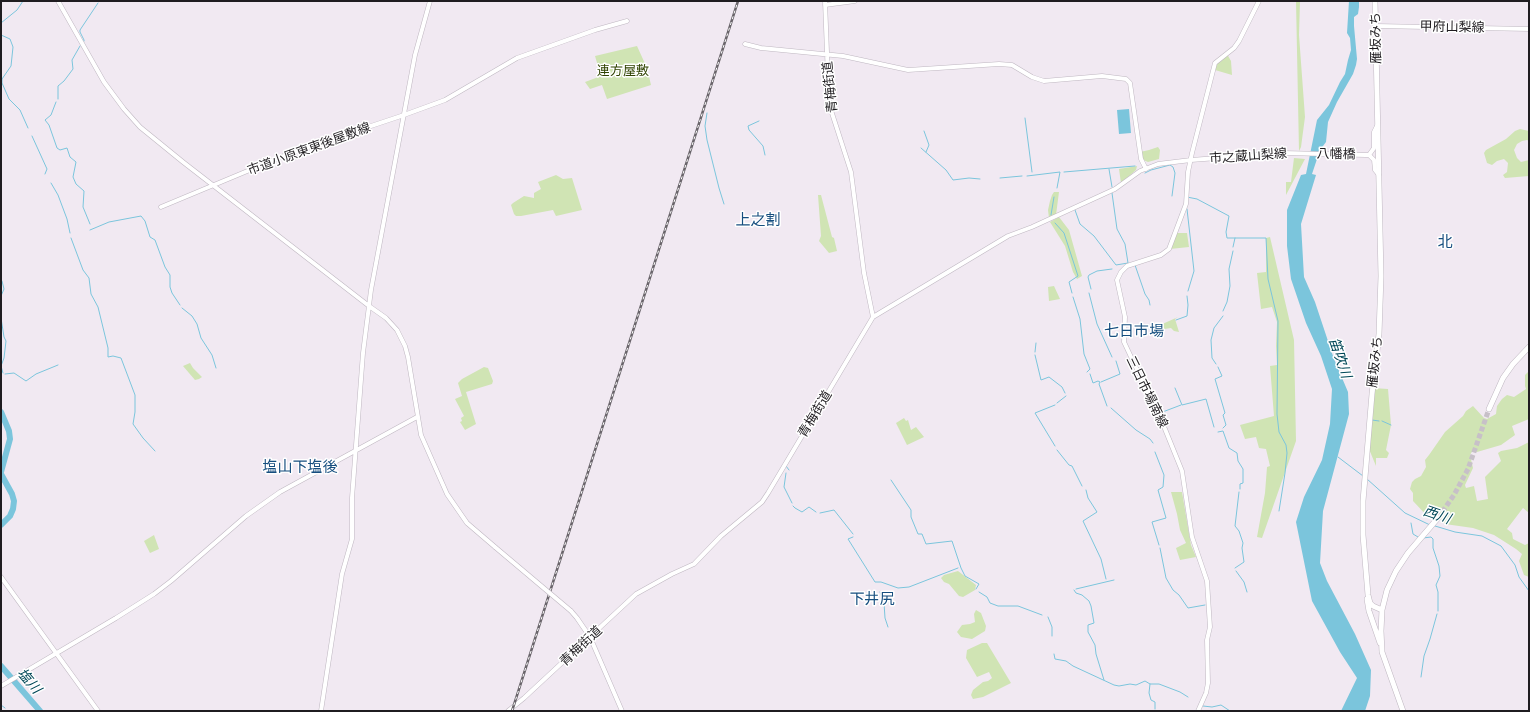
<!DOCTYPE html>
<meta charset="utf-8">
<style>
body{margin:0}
#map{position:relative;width:1530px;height:712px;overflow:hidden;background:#f1e9f2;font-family:"Asap Condensed",sans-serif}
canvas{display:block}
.frame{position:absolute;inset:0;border:2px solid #1f1c20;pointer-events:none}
</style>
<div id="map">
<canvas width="1530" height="712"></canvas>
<div class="frame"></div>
</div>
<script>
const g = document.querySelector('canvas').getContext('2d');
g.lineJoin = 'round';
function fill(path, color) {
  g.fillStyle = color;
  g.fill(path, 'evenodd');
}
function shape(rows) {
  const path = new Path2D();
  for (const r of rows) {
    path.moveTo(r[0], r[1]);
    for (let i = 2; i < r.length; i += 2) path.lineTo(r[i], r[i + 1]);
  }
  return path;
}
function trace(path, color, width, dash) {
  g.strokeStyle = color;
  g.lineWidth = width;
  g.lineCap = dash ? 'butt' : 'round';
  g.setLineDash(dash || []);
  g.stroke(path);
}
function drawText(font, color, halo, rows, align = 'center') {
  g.font = font + ' "Asap Condensed","Noto Sans JP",sans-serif';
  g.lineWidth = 3;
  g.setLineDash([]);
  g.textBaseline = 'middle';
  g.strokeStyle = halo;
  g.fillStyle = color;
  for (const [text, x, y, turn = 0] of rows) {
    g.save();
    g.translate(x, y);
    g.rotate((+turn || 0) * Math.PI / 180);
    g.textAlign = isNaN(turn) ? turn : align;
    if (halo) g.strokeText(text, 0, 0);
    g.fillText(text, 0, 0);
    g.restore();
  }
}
const green = shape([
 [1296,1,1300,1,1299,35,1305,117,1301,147,1299,151],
 [637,46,647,68,651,85,607,99,602,85,590,89,585,82,601,76,595,56],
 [1227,54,1231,61,1232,75,1215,70,1215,63],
 [1520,129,1529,131,1529,141,1527,140,1522,141,1517,144,1514,150,1517,158,1521,162,1529,160,1529,176,1505,178,1503,175,1507,172,1508,163,1504,159,1497,161,1492,165,1487,163,1484,153,1486,150,1506,139,1515,131],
 [1158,147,1160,150,1159,159,1148,162,1141,159,1140,152,1149,150],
 [1294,158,1305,159,1286,195,1286,182,1291,182],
 [1137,166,1136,170,1121,183,1119,169],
 [556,175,563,179,572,178,582,210,556,216,553,210,521,216,516,216,514,214,511,205,513,203,524,196,534,198,534,193,541,189,538,182],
 [1054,192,1059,192,1056,215,1049,218,1048,210,1050,201,1052,195],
 [818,195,821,195,832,237,834,238,837,251,829,253,819,241,821,236],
 [1059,217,1069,230,1082,276,1077,279,1073,272,1065,246,1050,222],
 [1177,233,1187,233,1189,247,1170,249],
 [1270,237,1294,340,1296,441,1262,538,1257,537,1265,493,1267,467,1270,466,1266,449,1259,448,1256,437,1245,439,1240,425,1274,416,1270,366,1277,365,1276,346,1277,322,1272,307,1261,309,1257,273,1266,272,1266,238],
 [1054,286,1060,299,1049,301,1048,287],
 [1178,317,1175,319,1179,332,1174,331,1171,328,1158,330,1158,326],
 [190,363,193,368,202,377,199,379,195,380,183,366],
 [484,367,488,368,493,381,492,384,466,392,476,424,465,430,460,422,462,421,461,418,464,416,455,399,462,396,458,383,462,379],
 [1529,371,1529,419,1512,426,1515,435,1501,445,1477,452,1473,450,1470,455,1473,468,1465,485,1466,488,1474,486,1477,501,1488,499,1485,477,1501,461,1498,453,1501,451,1517,448,1529,442,1529,513,1523,508,1507,529,1512,533,1513,539,1525,545,1529,543,1529,577,1524,575,1519,561,1522,554,1516,549,1494,535,1473,528,1445,524,1437,515,1429,518,1413,501,1413,493,1410,489,1412,482,1415,479,1421,476,1426,467,1425,460,1429,455,1445,432,1463,416,1466,411,1473,406,1484,418,1487,419,1496,414,1497,406,1502,399,1507,395,1514,397,1526,389,1525,386,1525,375],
 [1373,388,1388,389,1391,425,1386,450,1389,453,1387,458,1376,458,1376,466,1369,449],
 [904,418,906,421,908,420,911,430,916,427,924,437,907,445,896,423],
 [1171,492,1182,492,1191,545,1196,557,1180,560,1176,548,1186,543,1180,530,1177,514],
 [154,535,159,549,150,553,144,541],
 [958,571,976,585,975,590,963,597,959,596,949,584,944,582,941,578,944,575],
 [976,610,981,613,986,626,985,631,972,639,961,637,957,632,962,625,970,624,975,622,974,614],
 [982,643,987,643,1011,683,983,697,973,699,971,695,973,690,983,682,988,681,992,678,989,672,977,677,966,658,967,650]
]);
const water = shape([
 [1349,1,1359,1,1359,7,1358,14,1354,17,1354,26,1357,59,1356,65,1353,74,1337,102,1328,122,1326,142,1320,150,1312,174,1316,175,1301,224,1304,277,1315,302,1334,359,1348,392,1349,414,1323,511,1320,563,1327,581,1355,634,1371,670,1370,696,1365,711,1341,711,1357,678,1340,652,1312,601,1296,522,1304,497,1322,460,1330,424,1332,389,1321,356,1306,323,1291,279,1287,246,1287,210,1301,175,1306,174,1317,120,1329,105,1340,82,1345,74,1348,60,1351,50,1350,38,1347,33],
 [1129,109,1131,133,1119,134,1117,110]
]);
const stream = shape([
 [1,23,17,10,23,1],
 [1,35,10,39,13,47,11,66,2,79,2,83,9,99,20,110,28,128],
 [84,41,84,40,80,32,80,30,98,3],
 [58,99,58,86,64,81,73,69,72,60,80,46],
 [56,102,51,115,45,120,49,125,57,148,60,150,67,148,70,157,76,162,73,177,76,184,84,191,83,207,90,224],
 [707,113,705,126,707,140,719,188,724,204],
 [1025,118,1032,172],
 [759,121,748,126,749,130,763,146,765,155],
 [924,131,929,145,926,152],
 [32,136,47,169,45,174],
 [921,148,946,170,953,180,969,178,980,179],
 [1109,169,1112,187],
 [1064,172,1135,166],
 [1145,173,1151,170,1170,165,1173,167,1175,173,1172,196],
 [1027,176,1060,172,1057,188],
 [1000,178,1022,176],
 [51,183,58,195,67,219,70,233],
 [1187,197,1197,199,1229,216,1226,232,1227,238,1266,238,1268,279,1278,321,1277,414,1279,432,1286,445,1287,453,1285,473,1279,511],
 [1187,209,1194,271,1188,291],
 [1075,210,1080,224,1094,236,1116,265,1128,263,1125,244,1117,229,1112,193],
 [1051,215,1054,197],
 [1055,223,1064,233,1078,276,1069,282,1072,293],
 [90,230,109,222,141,216,145,221,150,237,155,240,165,267,170,275,170,287,172,293,180,305],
 [71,238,83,270,89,278,91,294,98,307,108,348,108,357,113,356,121,358,135,395,135,412,133,424,143,438,155,451],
 [1233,247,1235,238],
 [1135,265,1145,294,1149,300,1150,305],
 [1091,289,1088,277,1089,275,1097,271,1112,269],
 [1089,293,1097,324,1112,357],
 [1,296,4,289,2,281],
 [1073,297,1080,319,1084,354,1090,369,1087,372],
 [182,308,192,316,197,324,201,338,212,355,216,368],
 [1223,311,1227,302,1230,286,1229,269,1233,251],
 [1,318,4,337,6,341,4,358,1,366,3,373],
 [1176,320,1187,316,1188,305,1187,296],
 [1035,352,1036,343],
 [1035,355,1041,380,1049,377,1062,387,1065,393],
 [1216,364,1212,358,1211,340,1214,328,1223,316],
 [1218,367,1222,376,1215,379,1225,413,1223,415,1226,425,1223,428],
 [5,374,14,373,26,381,36,374,58,365],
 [1090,374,1093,383,1098,381,1100,382,1099,384,1107,406],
 [1101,382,1120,374,1116,361],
 [1175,388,1182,405,1206,399,1214,427],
 [1057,403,1066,396],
 [1111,408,1136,430,1150,439,1153,443],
 [1160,413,1181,405],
 [1372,420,1379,421],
 [1382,421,1391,425],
 [1218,432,1223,431,1229,448,1237,453,1238,461,1243,469,1243,483,1240,484,1240,489],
 [1055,446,1035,413,1055,405],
 [1057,450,1069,465,1072,466,1082,486],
 [1155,452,1164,475,1163,487,1158,490,1166,518,1152,522,1159,545],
 [1338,457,1363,476],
 [786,466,789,470],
 [786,473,784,487,792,503],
 [1367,479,1405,513,1430,525],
 [891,480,911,510,911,517,918,534,922,534,926,544,952,541,961,568,965,576,979,584,976,589],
 [1086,490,1088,498,1097,512,1083,521,1101,559,1106,579],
 [793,506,795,508,802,512,809,507,816,512],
 [820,513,834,510,853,534],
 [1411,523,1413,534,1418,537],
 [1435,526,1455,532,1482,536,1501,546,1515,565,1519,577,1529,591],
 [853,537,848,539,875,582,881,582,898,588,909,587,958,568],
 [1423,538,1431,537,1433,539,1433,548,1439,566,1440,576,1436,585,1438,592,1438,611],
 [1160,548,1166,578,1173,590,1179,595,1188,608,1205,605],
 [1235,568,1244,562,1242,548,1243,543,1239,531,1235,526,1239,492],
 [1236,571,1244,582,1247,592],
 [1076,589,1114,580],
 [1074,590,1076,593,1082,595,1089,601,1091,606,1094,623,1088,625,1088,632,1095,645,1096,654,1104,680],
 [880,592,884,603,885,618,888,627],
 [979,592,987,597,990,603,998,606,1018,606,1042,615],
 [1048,617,1052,627,1052,636],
 [1054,654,1055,659,1066,661,1073,666,1114,685,1119,686,1130,684,1136,685,1145,681,1150,684,1159,684,1180,692,1188,697],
 [1421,677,1424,656,1430,639,1437,614],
 [1150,684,1149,693,1151,700,1155,702,1155,709],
 [1,705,5,708],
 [1203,706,1212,707,1221,705,1230,711]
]);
const river = shape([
 [1,412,9,431,10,439,1,472],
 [1,474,12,494,14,501,13,509,10,516,1,525],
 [1,666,40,711]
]);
const highwayTunnel = shape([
 [1438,518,1454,495,1468,469,1489,409]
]);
const secondary = shape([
 [58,1,104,82,124,109,140,127,183,162,369,306,386,318,397,330,405,346,408,357,421,435,447,494,467,523,495,547],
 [825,5,855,1],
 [745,44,761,48,843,56,908,70,999,64,1012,65,1032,77,1044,81,1102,76,1126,79,1130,83,1141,159,1146,169],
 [1369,155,1374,148,1374,132,1377,126],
 [161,207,293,152,404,115,445,100,517,58,595,30,627,21],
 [873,317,1008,236,1032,227,1115,189,1140,171,1158,164,1191,160,1283,153,1366,155,1369,155,1374,160,1375,170,1379,175],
 [1,577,98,711],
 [571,611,577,618,590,637,622,711],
 [1,686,116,618,154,594,171,581,246,516,280,492,417,417],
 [321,711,342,574,352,539,352,498,363,353,371,290,415,55,430,1],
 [508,711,524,698,636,594,672,574,694,564,721,536,762,502,768,493,873,317,864,273,851,172,829,104,825,1],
 [1198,711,1206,693,1208,683,1207,640,1210,627,1207,581,1192,537,1182,471,1165,429,1124,342,1125,317,1117,280,1121,272,1127,266,1161,255,1169,249,1186,204,1188,172,1192,153,1215,63,1234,48,1239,41,1259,1]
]);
const primary = shape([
 [1376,26,1529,29]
]);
const highway = shape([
 [1375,1,1381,276,1379,334,1372,394,1363,501,1363,535,1368,595,1370,603,1373,606,1382,610,1381,631,1382,652,1403,711],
 [1489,409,1503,378,1513,364,1529,347],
 [1367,599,1369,611,1380,643],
 [1382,610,1387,590,1396,571,1408,553,1438,518]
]);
const rail = shape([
 [512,711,738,1]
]);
const secondaryBridge = shape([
 [495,547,571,611]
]);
const streetNames = [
 ["甲府山梨線",1452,27,1],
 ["雁坂みち",1376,38,-91],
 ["青梅街道",830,87,-96],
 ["市道小原東東後屋敷線",309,149,-20],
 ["八幡橋",1336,154,1],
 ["市之蔵山梨線",1248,156,-4],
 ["雁坂みち",1375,362,-84],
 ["三日市場南線",1147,392,64],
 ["青梅街道",815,414,-59],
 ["青梅街道",581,646,-43]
];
const parkNames = [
 ["連方屋敷",623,71]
];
const waterNames = [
 ["笛吹川",1340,358,71],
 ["西川",1437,515,19],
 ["塩川",29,681,49]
];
const quarterNames = [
 ["上之割",758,220],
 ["北",1445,242],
 ["七日市場",1134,331],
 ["塩山下塩後",300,467],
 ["下井尻",872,599]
];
fill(green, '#d0e4b4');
fill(water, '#7bc5dc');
trace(stream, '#7bc5dc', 1);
trace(river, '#7bc5dc', 6);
trace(highwayTunnel, '#c7c0c8', 5, [5, 2.5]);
trace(secondary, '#bfb7c1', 5);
trace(primary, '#bfb7c1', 5);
trace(highway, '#bfb7c1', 6);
trace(secondary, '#fff', 4);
trace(primary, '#fff', 4);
trace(highway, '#fff', 5);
trace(rail, '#69646a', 2.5);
trace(rail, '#fff', 1, [3]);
trace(secondaryBridge, '#bfb7c1', 5, []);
trace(secondaryBridge, '#fff', 4);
drawText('13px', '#1f1c20', '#fff', streetNames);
drawText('13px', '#304302', '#fff', parkNames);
drawText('italic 14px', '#024858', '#fff', waterNames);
drawText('15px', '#164e7f', '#fff', quarterNames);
</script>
